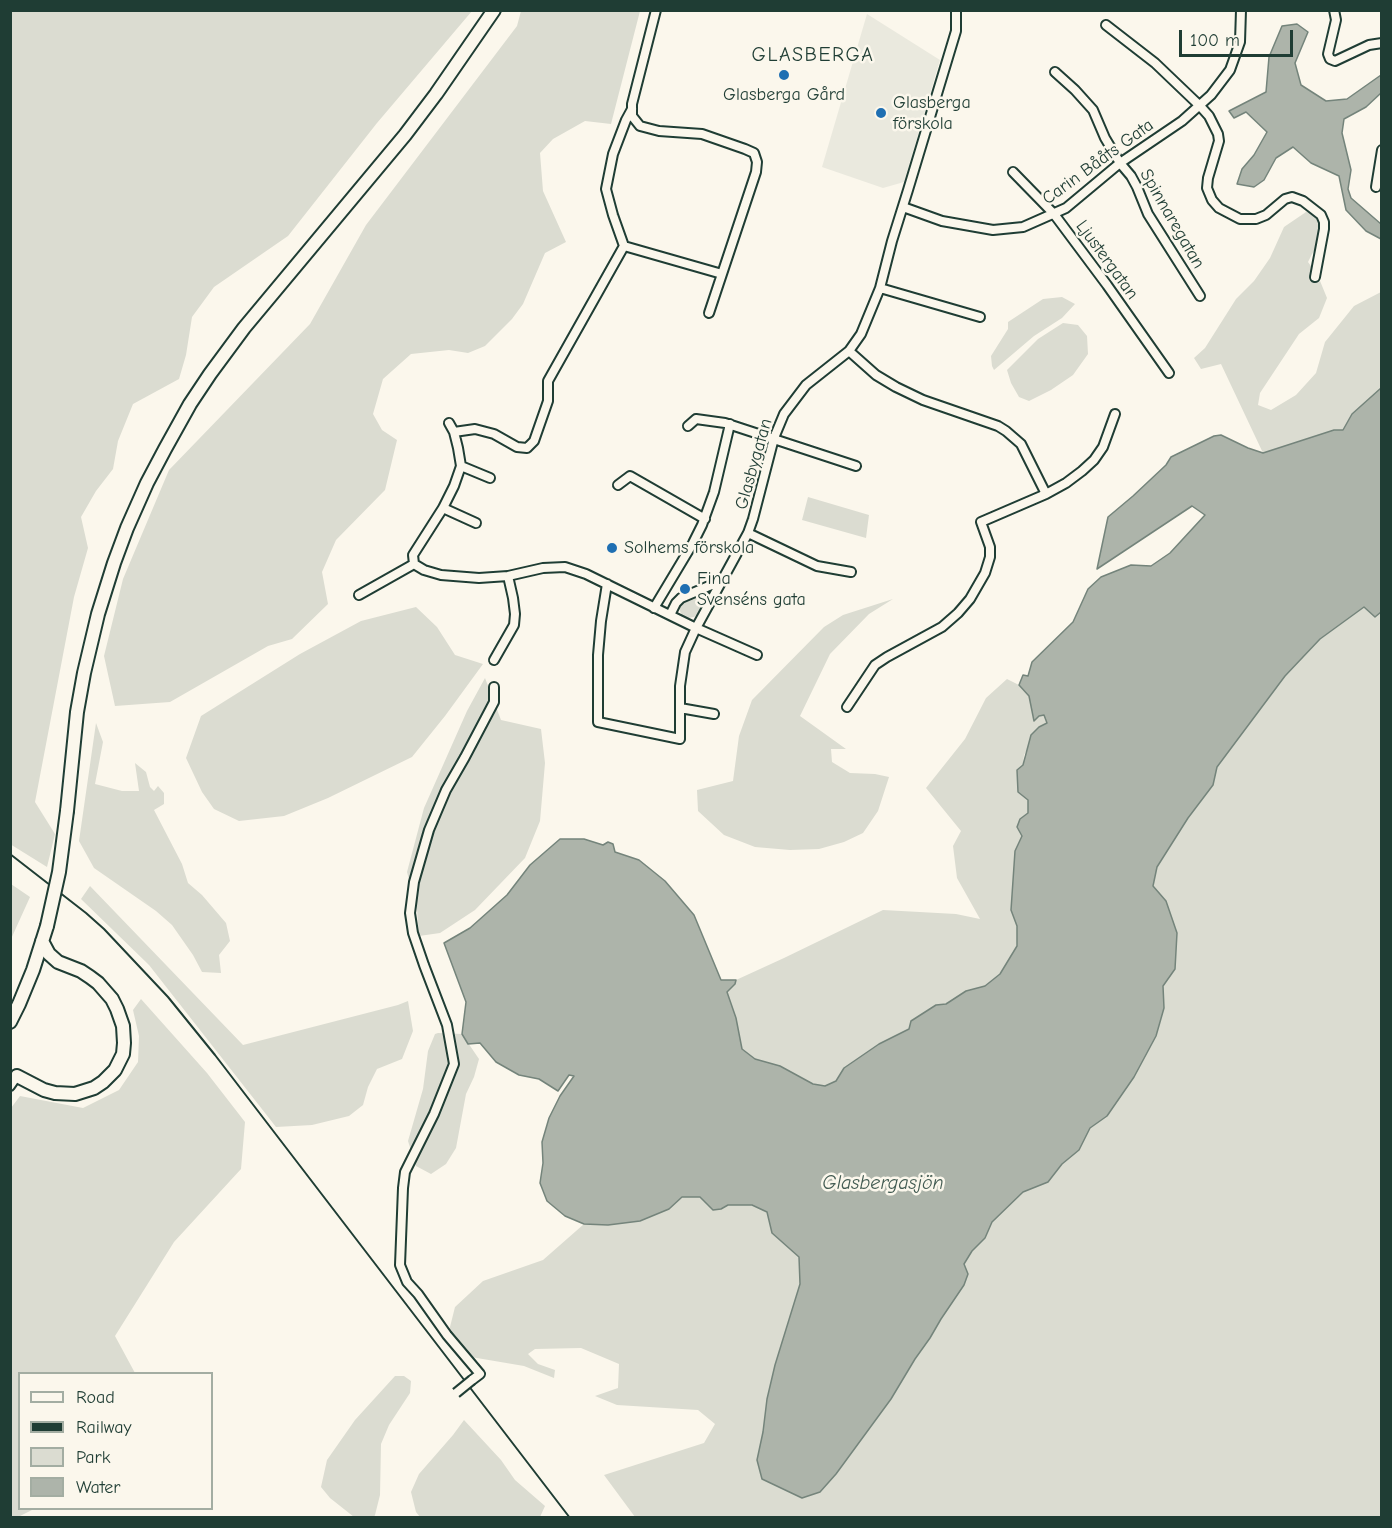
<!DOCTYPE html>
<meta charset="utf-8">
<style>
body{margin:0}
#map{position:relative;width:1392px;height:1528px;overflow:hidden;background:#fbf7ec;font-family:"Comic Neue",sans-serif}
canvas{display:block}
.frame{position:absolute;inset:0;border:12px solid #1f3d34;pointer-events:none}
.legend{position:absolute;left:18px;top:1372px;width:195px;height:138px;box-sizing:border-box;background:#fbf7ec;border:2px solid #a3ada2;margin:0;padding:8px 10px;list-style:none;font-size:18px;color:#1f3d34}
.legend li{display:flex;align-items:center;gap:12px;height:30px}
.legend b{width:30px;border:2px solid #a3ada2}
.scale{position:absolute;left:1179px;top:30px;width:114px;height:27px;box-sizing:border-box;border:3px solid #1f3d34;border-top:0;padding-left:8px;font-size:18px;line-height:21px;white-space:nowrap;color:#1f3d34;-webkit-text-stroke:4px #fbf7ec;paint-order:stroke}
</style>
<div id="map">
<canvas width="1392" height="1528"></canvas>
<div class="frame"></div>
<ul class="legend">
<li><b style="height:8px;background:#fbf7ec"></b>Road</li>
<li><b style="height:8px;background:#1f3d34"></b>Railway</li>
<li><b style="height:16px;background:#dbdcd1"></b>Park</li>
<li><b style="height:16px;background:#adb4aa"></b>Water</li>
</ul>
<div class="scale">100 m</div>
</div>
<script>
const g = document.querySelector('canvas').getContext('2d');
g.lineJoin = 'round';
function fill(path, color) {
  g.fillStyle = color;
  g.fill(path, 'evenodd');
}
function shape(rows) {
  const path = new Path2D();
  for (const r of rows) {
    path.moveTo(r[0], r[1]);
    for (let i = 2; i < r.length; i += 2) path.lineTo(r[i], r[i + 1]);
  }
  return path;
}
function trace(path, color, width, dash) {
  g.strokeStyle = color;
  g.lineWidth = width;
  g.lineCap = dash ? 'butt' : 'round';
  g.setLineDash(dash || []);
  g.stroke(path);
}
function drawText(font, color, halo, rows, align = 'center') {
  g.font = font + ' "Comic Neue",sans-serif';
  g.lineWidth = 5;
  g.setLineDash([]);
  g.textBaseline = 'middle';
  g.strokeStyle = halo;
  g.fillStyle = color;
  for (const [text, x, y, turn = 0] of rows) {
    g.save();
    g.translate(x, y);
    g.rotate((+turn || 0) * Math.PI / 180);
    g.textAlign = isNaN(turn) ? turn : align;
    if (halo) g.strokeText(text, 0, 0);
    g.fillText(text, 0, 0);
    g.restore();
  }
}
const built = shape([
 [867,14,940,60,904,182,883,188,822,167]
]);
const green = shape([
 [10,11,472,11,377,123,288,236,214,287,192,317,186,355,179,379,133,404,118,441,113,469,96,491,81,517,88,548,74,597,35,802,55,834,47,867,10,844],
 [521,11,640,11,611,124,585,121,553,139,540,153,543,191,566,242,545,253,523,304,512,319,485,346,468,353,449,350,411,354,383,379,373,414,382,430,397,440,385,490,336,540,322,572,328,604,292,639,268,646,170,702,115,706,104,656,123,579,169,470,310,324,366,225,517,26],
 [1306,212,1323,215,1329,228,1312,254,1308,262,1318,276,1327,298,1319,318,1299,334,1260,393,1258,405,1271,410,1296,395,1316,373,1325,342,1354,306,1381,292,1381,388,1352,414,1343,430,1334,430,1263,453,1221,364,1201,369,1194,358,1205,348,1236,299,1254,281,1270,258,1284,227],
 [1062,297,1075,304,1062,318,1034,336,994,370,992,366,991,356,1008,329,1008,322,1043,299],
 [1063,323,1078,325,1087,336,1088,354,1073,375,1051,390,1029,401,1019,397,1011,383,1007,370,1038,339],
 [808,497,869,515,866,538,802,520],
 [704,592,708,592,709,594,698,614,694,617,688,618,682,616,680,611,680,607,683,602],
 [893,599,869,614,830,654,800,716,846,749,831,749,832,762,850,773,875,774,889,777,878,811,863,833,844,842,819,849,790,850,755,847,724,835,698,811,697,790,733,781,739,736,752,700,824,627,843,615],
 [1364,606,1375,616,1381,612,1381,1517,635,1517,604,1475,704,1443,715,1424,698,1410,617,1405,595,1396,618,1388,619,1364,581,1348,535,1349,528,1354,538,1364,555,1370,554,1378,524,1366,471,1357,460,1349,449,1331,455,1307,483,1281,543,1260,584,1224,608,1225,669,1209,682,1197,700,1197,721,1209,728,1205,752,1205,767,1212,772,1233,799,1257,800,1284,775,1365,767,1399,763,1432,757,1460,762,1479,802,1498,820,1492,836,1474,891,1399,915,1359,930,1338,941,1319,964,1264,972,1251,985,1238,992,1222,1023,1192,1048,1182,1062,1164,1079,1150,1090,1128,1107,1116,1164,1008,1163,986,1175,969,1166,901,1153,886,1157,867,1188,818,1213,785,1217,767,1285,676,1320,639],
 [416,607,437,627,455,655,483,664,445,716,412,757,328,798,284,816,239,821,214,809,202,792,186,758,201,716,300,654,361,621],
 [485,678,501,720,541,729,545,763,540,821,525,858,475,910,440,933,419,936,417,909,407,872,424,808,467,711],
 [1007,679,1019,685,1029,696,1034,720,1039,716,1045,715,1047,723,1039,727,1024,755,1023,765,1028,800,1028,813,1020,819,1017,827,1022,835,1015,851,1011,910,1017,926,1017,946,1000,974,985,986,966,991,946,1004,936,1005,911,1021,909,1029,879,1044,844,1068,836,1081,825,1086,813,1084,780,1066,755,1059,742,1049,736,1018,727,992,735,984,736,980,784,958,883,910,956,914,980,919,957,878,953,846,961,831,926,788,965,739,986,698],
 [96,723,103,742,95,784,122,791,139,791,135,763,146,772,150,787,154,791,158,786,164,793,164,804,154,810,182,864,188,883,202,895,226,923,230,941,219,955,221,973,202,972,193,955,172,925,156,911,94,868,79,841],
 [11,884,30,897,11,939],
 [90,886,243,1045,398,1005,408,1001,413,1031,402,1059,377,1069,368,1087,363,1105,349,1116,312,1125,276,1127,149,965,81,899],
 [141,999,207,1073,245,1122,241,1169,174,1242,115,1336,135,1373,20,1374,20,1508,34,1509,18,1517,11,1517,11,1108,20,1096,83,1108,119,1090,138,1062,139,1036,133,1010],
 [438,1033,462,1034,479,1059,474,1077,466,1094,456,1148,446,1164,431,1174,416,1166,408,1141,423,1089,428,1051,435,1034],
 [395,1376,404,1376,411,1381,410,1393,389,1425,381,1444,380,1495,375,1515,374,1517,354,1517,330,1498,321,1487,327,1460,355,1420],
 [464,1420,501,1460,515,1480,545,1506,540,1517,420,1517,416,1512,411,1492,419,1474,453,1435]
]);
const water = shape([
 [1297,24,1308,32,1295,63,1301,85,1326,101,1347,99,1381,75,1381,93,1366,107,1344,119,1342,133,1351,170,1348,189,1351,198,1381,224,1381,239,1366,231,1346,210,1339,176,1311,163,1293,147,1276,158,1264,180,1254,187,1237,184,1242,169,1254,155,1267,132,1246,112,1234,118,1229,111,1266,92,1269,57,1282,26,1297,24],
 [1381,388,1381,612,1375,617,1364,607,1320,639,1285,676,1217,767,1213,785,1188,818,1157,867,1153,886,1166,901,1177,933,1175,969,1163,986,1164,1008,1156,1036,1134,1077,1107,1116,1090,1128,1079,1150,1062,1164,1048,1182,1023,1192,992,1222,985,1238,972,1251,964,1264,968,1274,964,1285,941,1319,930,1338,915,1359,891,1399,836,1474,820,1492,802,1498,762,1479,757,1460,763,1432,767,1399,775,1365,800,1284,799,1257,772,1233,767,1212,752,1205,728,1205,721,1209,713,1210,700,1197,682,1197,669,1209,640,1221,608,1225,584,1224,565,1216,547,1201,540,1183,543,1163,542,1142,549,1118,560,1096,574,1076,569,1075,558,1091,539,1079,519,1075,496,1062,480,1043,468,1044,462,1034,466,1002,444,943,470,928,507,895,530,865,560,839,584,839,603,845,608,842,613,844,615,852,639,860,665,881,694,915,721,980,736,980,735,984,727,992,736,1018,742,1049,755,1059,780,1066,813,1084,825,1086,836,1081,844,1068,879,1044,909,1029,911,1021,936,1005,946,1004,966,991,985,986,1000,974,1017,946,1017,926,1011,910,1015,851,1022,836,1017,827,1020,819,1028,813,1028,800,1018,792,1017,770,1023,765,1031,735,1039,727,1047,723,1044,715,1039,716,1034,721,1029,696,1019,685,1023,675,1028,676,1032,662,1073,622,1088,589,1101,577,1131,565,1151,566,1170,553,1205,515,1192,506,1097,569,1108,517,1133,496,1166,465,1171,457,1214,436,1221,435,1248,448,1263,453,1334,430,1343,430,1352,414,1381,388]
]);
const street = shape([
 [656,10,632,104,632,116,640,126,659,131,702,134,745,149,754,153,757,162,756,172,709,313],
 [1334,10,1336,20,1328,54,1330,59,1335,61,1369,45,1382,43],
 [1106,25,1155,63,1200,106,1209,116,1218,134,1219,141,1208,178,1207,188,1212,200,1219,208,1240,219,1256,219,1266,215,1285,199,1292,197,1303,201,1321,215,1324,222,1324,229,1315,277],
 [1055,72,1075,90,1093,110,1105,138,1120,163,1131,176,1137,187,1148,214,1200,296],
 [1013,172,1054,214,1107,285,1169,373],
 [1376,187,1382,150],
 [903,207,942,221,993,230,1023,227,1066,208,1120,163,1182,121,1211,95,1230,70,1240,42,1241,10],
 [624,246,722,274],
 [880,288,980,317],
 [849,351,876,375,896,387,923,400,998,426,1006,431,1021,444,1046,494],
 [688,426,696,419,725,423,856,466],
 [454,432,475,429,494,434,517,447,527,448,534,441,548,401,548,381,624,246,613,215,606,189,613,154,626,120,632,109],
 [461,466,490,478],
 [618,485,630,476,705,519],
 [443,508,476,523],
 [748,533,817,566,851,572],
 [414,564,424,570,441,575,479,578,508,576,543,568,565,567,586,574,696,628,757,655],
 [414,564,413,555,443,508,454,486,461,466,458,448,454,432,449,423],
 [607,584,601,621,598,655,598,722,680,739,680,686,685,652,696,628,748,533,753,519,774,438,784,414,806,385,849,351,861,334,880,288,892,241,908,190,956,31,956,10],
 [359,595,414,564],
 [654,608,693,543,702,525,714,492,730,424],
 [670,615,676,603,681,598,723,580],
 [494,660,514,625,515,614,513,598,508,576],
 [847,707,875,665,887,657,942,627,958,613,970,599,985,573,990,557,990,547,981,522,1046,494,1066,483,1082,471,1094,460,1103,447,1115,414],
 [680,708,714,714],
 [10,1086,17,1076],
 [472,1380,480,1374,447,1335,418,1294,407,1282,400,1265,403,1188,405,1172,434,1114,454,1064,447,1025,424,965,413,933,410,913,414,882,429,830,446,790,465,757,494,702,494,687]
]);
const primary = shape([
 [67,811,77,712,84,673,98,614,114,563,127,528,147,483,165,449,190,404,210,374,244,328,405,135,436,94,494,10],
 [10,1022,19,1004,33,970,47,926],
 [17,1076,44,1090,55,1093,75,1094,94,1088,103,1082,115,1070,123,1054,124,1043,123,1026,117,1009,112,999,98,983,90,977,81,971,58,962,49,954,42,941]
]);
const rail = shape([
 [10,854,86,913,104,929,168,997,215,1055,570,1518]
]);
const streetBridge = shape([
 [456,1393,472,1380]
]);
const primaryBridge = shape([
 [47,926,59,872,67,811]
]);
const markers = [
 [784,75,6,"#1f6fb2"],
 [881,113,6,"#1f6fb2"],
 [612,548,6,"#1f6fb2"],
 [685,589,6,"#1f6fb2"]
];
const poiNames = [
 ["Glasberga Gård",784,95,"center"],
 ["Glasberga",893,103],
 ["förskola",893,124],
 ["Solhems förskola",624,548],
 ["Fina",697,579],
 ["Svenséns gata",697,600]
];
const streetNames = [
 ["Carin Bååts Gata",1098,162,-36],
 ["Spinnaregatan",1172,219,60],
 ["Ljustergatan",1107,260,54],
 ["Glasbygatan",754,464,-74]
];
const neighbourhoodNames = [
 ["GLASBERGA",813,55]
];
const waterNames = [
 ["Glasbergasjön",883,1183]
];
fill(built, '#eae9de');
fill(green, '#dbdcd1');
fill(water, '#adb4aa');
trace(water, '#74847b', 1.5);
trace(street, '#1f3d34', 12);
trace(primary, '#1f3d34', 16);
trace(street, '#fbf7ec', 8);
trace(primary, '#fbf7ec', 12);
trace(rail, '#1f3d34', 2);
trace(streetBridge, '#1f3d34', 12, []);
trace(primaryBridge, '#1f3d34', 16, []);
trace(streetBridge, '#fbf7ec', 8);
trace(primaryBridge, '#fbf7ec', 12);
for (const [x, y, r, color] of markers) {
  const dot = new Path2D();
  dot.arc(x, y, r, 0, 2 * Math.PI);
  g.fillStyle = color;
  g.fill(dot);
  trace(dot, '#fbf7ec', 2);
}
drawText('18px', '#1f3d34', '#fbf7ec', poiNames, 'left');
drawText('18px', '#1f3d34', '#fbf7ec', streetNames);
g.letterSpacing = '1.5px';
drawText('20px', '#1f3d34', '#fbf7ec', neighbourhoodNames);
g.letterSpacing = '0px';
drawText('italic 20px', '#425b52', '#fbf7ec', waterNames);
</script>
